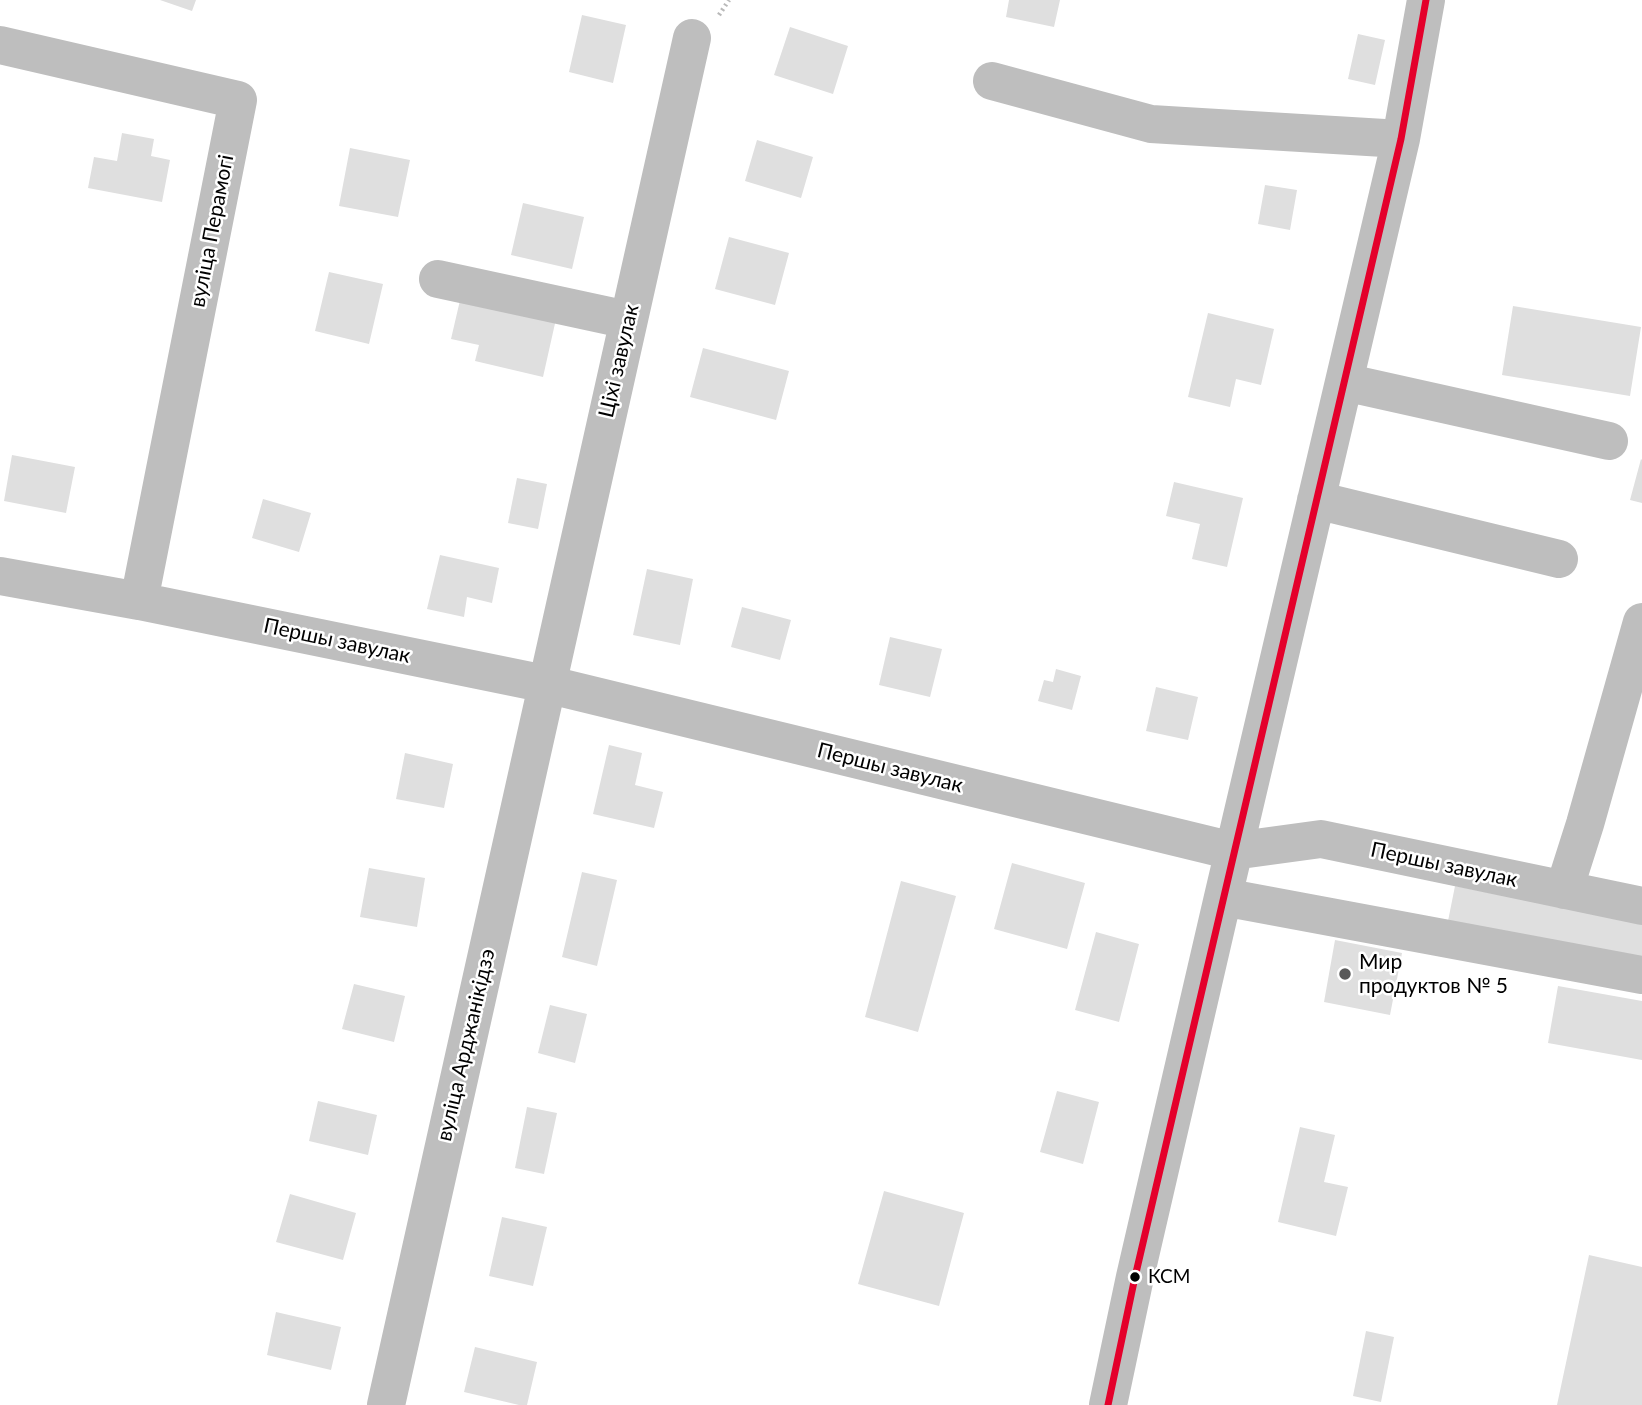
<!DOCTYPE html>
<meta charset="utf-8">
<style>
body{margin:0}
canvas{display:block;background:#fff}
</style>
<canvas width="1642" height="1405"></canvas>
<script>
const g = document.querySelector('canvas').getContext('2d');
g.lineJoin = 'round';
function fill(path, color) {
  g.fillStyle = color;
  g.fill(path, 'evenodd');
}
function shape(rows) {
  const path = new Path2D();
  for (const r of rows) {
    path.moveTo(r[0], r[1]);
    for (let i = 2; i < r.length; i += 2) path.lineTo(r[i], r[i + 1]);
  }
  return path;
}
function trace(path, color, width, dash) {
  g.strokeStyle = color;
  g.lineWidth = width;
  g.lineCap = dash ? 'butt' : 'round';
  g.setLineDash(dash || []);
  g.stroke(path);
}
function drawText(font, color, halo, rows, align = 'center') {
  g.font = font + ' Lato,sans-serif';
  g.lineWidth = 5;
  g.setLineDash([]);
  g.textBaseline = 'middle';
  g.strokeStyle = halo;
  g.fillStyle = color;
  for (const [text, x, y, turn = 0] of rows) {
    g.save();
    g.translate(x, y);
    g.rotate((+turn || 0) * Math.PI / 180);
    g.textAlign = isNaN(turn) ? turn : align;
    if (halo) g.strokeText(text, 0, 0);
    g.fillText(text, 0, 0);
    g.restore();
  }
}
const building = shape([
 [160,0,196,0,192,11],
 [1009,0,1060,0,1054,27,1006,17],
 [582,15,626,25,613,83,569,72],
 [790,27,848,46,833,94,774,75],
 [1358,34,1385,40,1375,85,1348,79],
 [122,133,154,139,151,156,170,160,162,202,88,188,94,157,117,161],
 [757,140,813,157,801,198,745,181],
 [350,148,410,160,398,217,339,206],
 [1265,185,1297,190,1290,230,1258,224],
 [523,203,584,217,572,269,511,255],
 [729,237,789,253,775,305,715,289],
 [329,272,383,284,369,344,315,331],
 [461,296,556,319,543,377,475,361,479,345,451,339],
 [1513,306,1641,327,1630,396,1502,375],
 [1208,313,1274,329,1261,385,1236,379,1230,407,1188,397],
 [703,348,789,371,776,420,690,397],
 [12,455,75,467,66,513,4,501],
 [1641,459,1642,460,1642,503,1630,500],
 [517,478,547,484,538,529,508,523],
 [1174,482,1243,498,1227,567,1192,559,1200,524,1166,516],
 [263,499,311,513,299,552,252,538],
 [440,555,499,568,492,603,467,597,464,617,427,609],
 [647,569,693,579,680,645,633,635],
 [742,607,791,620,780,660,731,647],
 [890,637,942,649,930,697,879,685],
 [1056,669,1081,676,1072,710,1038,701,1044,680,1053,682],
 [1156,687,1198,697,1188,740,1146,731],
 [609,745,642,753,635,785,663,792,654,828,593,814],
 [405,753,453,764,444,808,396,799],
 [1012,863,1085,883,1067,949,994,929],
 [369,868,425,878,417,927,360,917],
 [582,872,617,880,597,966,562,957],
 [901,881,956,896,918,1032,865,1017],
 [1455,886,1642,923,1642,959,1448,921],
 [1096,932,1139,944,1119,1022,1075,1010],
 [1335,940,1402,953,1390,1015,1324,1002],
 [354,984,405,996,394,1042,342,1029],
 [1558,986,1642,1001,1642,1060,1548,1043],
 [550,1005,587,1014,575,1063,538,1053],
 [1057,1091,1099,1102,1083,1164,1040,1152],
 [318,1101,377,1115,368,1155,309,1141],
 [527,1107,557,1113,544,1174,515,1168],
 [1300,1127,1335,1135,1324,1182,1348,1187,1336,1236,1278,1222],
 [884,1191,964,1213,939,1306,858,1284],
 [290,1194,356,1213,343,1260,276,1242],
 [502,1217,547,1227,533,1286,489,1276],
 [1589,1255,1642,1267,1642,1405,1557,1405],
 [276,1312,341,1327,331,1370,267,1355],
 [1366,1331,1394,1337,1381,1402,1353,1396],
 [475,1347,537,1362,527,1405,519,1405,464,1392]
]);
const path = shape([
 [719,15,729,0]
]);
const minor = shape([
 [0,45,238,100,139,601],
 [992,81,1151,124,1401,139],
 [438,279,628,320],
 [1344,382,1609,441],
 [1316,500,1559,559],
 [0,576,139,601,546,684,1233,851,1321,839,1642,906],
 [1564,890,1585,824,1642,622],
 [1223,897,1642,975],
 [386,1405,692,38],
 [1108,1405,1135,1277,1223,897,1401,139,1426,0]
]);
const bus1 = shape([
 [1108,1405,1135,1277,1401,139,1426,0]
]);
const markers = [
 [1345,974,7,"#595959"],
 [1135,1277,6,"#000"]
];
const busNames = [
 ["КСМ",1148,1277]
];
const streetNames = [
 ["вуліца Перамогі",212,231,-79],
 ["Ціхі завулак",619,361,-77],
 ["Першы завулак",337,641,12],
 ["Першы завулак",890,768,14],
 ["Першы завулак",1444,865,12],
 ["вуліца Арджанікідзэ",466,1045,-77]
];
const poiNames = [
 ["Мир",1359,962],
 ["продуктов № 5",1359,986]
];
fill(building, '#dfdfdf');
trace(path, '#b9b9b9', 4.5, [2, 3.5]);
trace(minor, '#bebebe', 38);
trace(bus1, '#e4002b', 7);
for (const [x, y, r, color] of markers) {
  const dot = new Path2D();
  dot.arc(x, y, r, 0, 2 * Math.PI);
  g.fillStyle = color;
  g.fill(dot);
  trace(dot, '#fff', 2.5);
}
drawText('19px', '#000', '#fff', busNames, 'left');
drawText('21px', '#000', '#fff', streetNames);
drawText('21px', '#000', '#fff', poiNames, 'left');
</script>
